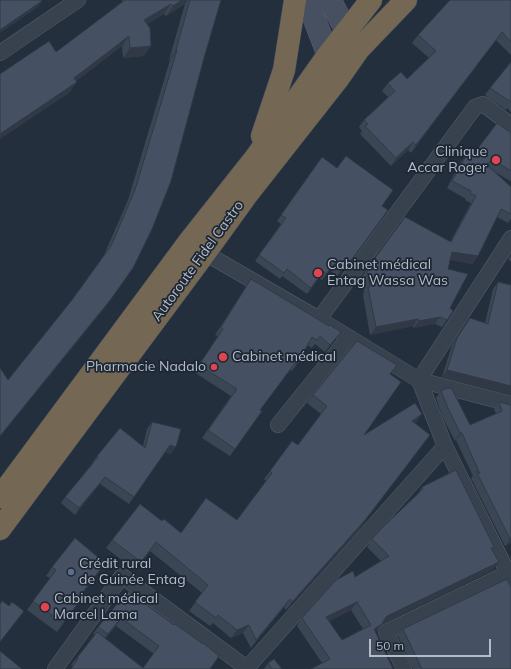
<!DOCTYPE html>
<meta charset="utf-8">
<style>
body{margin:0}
#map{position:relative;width:511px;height:669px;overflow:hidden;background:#242f3e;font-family:Mulish,sans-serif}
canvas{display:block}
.scale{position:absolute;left:369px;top:639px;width:122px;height:18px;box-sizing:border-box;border:2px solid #b4bcc9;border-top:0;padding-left:5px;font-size:12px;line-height:14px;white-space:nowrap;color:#b4bcc9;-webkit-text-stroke:3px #1d2633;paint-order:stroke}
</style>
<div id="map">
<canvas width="511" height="669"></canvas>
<div class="scale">50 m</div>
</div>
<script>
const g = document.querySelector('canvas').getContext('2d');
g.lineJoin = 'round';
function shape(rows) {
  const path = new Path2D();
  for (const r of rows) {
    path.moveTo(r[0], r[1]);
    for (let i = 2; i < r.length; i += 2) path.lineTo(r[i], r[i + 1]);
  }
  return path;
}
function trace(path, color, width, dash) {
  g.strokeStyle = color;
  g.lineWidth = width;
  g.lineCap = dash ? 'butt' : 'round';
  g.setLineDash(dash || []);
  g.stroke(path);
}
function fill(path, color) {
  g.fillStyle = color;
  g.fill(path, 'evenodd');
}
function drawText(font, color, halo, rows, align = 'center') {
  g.font = font + ' Mulish,sans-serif';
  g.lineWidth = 3.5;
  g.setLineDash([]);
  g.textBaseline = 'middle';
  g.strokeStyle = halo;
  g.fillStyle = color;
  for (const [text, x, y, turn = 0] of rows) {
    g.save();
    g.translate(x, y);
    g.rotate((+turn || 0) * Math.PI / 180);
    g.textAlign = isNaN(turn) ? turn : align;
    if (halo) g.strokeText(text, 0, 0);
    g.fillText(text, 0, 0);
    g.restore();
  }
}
const street = shape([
 [0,53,78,0],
 [511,238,419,380,445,446,511,579],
 [205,253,319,319,419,380,511,404],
 [319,319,475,107,483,104,511,125],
 [278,425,349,337],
 [55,669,122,576,248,669],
 [246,669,445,446],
 [404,669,386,632,508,573]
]);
const secondary = shape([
 [307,0,334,70],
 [330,0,347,32,357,47]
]);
const highway = shape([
 [262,136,284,70,295,0],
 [0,497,188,243,256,157,328,55,371,0],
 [0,529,205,253,246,196,338,79,359,49,406,0]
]);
const wall = shape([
 [122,0,221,0,104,309,8,380,72,300,104,255,128,200,170,60,169,60,185,4,166,16,164,14,147,24,144,56,123,58,122,46,76,81,70,92,0,139,0,74,56,52,122,2],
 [511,0,511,55,496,40,411,153,408,150,391,166,360,134,362,131,359,127,364,120,388,97,382,91,388,83,407,79,429,58,412,43,418,35],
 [511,62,511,112,507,108,506,110,485,95,490,88],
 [511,133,511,180,510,181,492,170,511,187,511,219,508,223,497,217,478,256,472,264,450,260,448,269,450,308,453,311,442,327,435,324,413,328,413,326,370,335,363,295,364,292,362,276,405,217,450,242,471,203,465,200,466,199,447,188,460,163,466,156,470,159],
 [322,157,382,206,348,264,337,276,330,270,322,280,319,278,307,294,282,276,280,279,255,261,281,224,277,221],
 [511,255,511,262,508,259],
 [251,279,329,326,341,332,325,352,315,344,312,348,307,345,297,364,292,371,290,370,260,410,262,411,230,456,202,438,231,396,194,372,218,336,215,335],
 [498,282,511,285,511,395,442,377,452,345,470,318,485,323,493,289],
 [391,374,364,435,422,414,416,422,415,423,430,435,359,529,286,610,284,607,251,648,243,633,231,638,213,623,210,626,189,611,202,593,150,551,135,570,106,548,112,540,162,521,181,533,237,520,266,481,264,479,270,471,298,445,321,414,307,403,313,395],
 [441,391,470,425,496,414,494,409,499,402,511,405,511,543,505,546,471,478,473,476,456,440,455,441,443,418,436,398],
 [152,422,171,454,165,452,129,504,100,484,75,515,61,503,65,497,93,464,92,463,97,456,143,446,147,429],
 [422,487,494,547,492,550,493,570,382,624,377,631,375,632,393,669,322,663,297,626,302,618,355,577,381,561,367,547,372,539,417,495],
 [351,610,363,629,342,640,329,621],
 [105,563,83,592,79,602,57,632,27,610,50,578,46,576,52,567],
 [128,591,210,669,71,669,73,666,71,665,95,635,93,634,98,627],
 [116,626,154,654,143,668,105,638],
 [403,629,511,669,413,669,398,636],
 [268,663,282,669,264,669]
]);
const shadedWall = shape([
 [182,0,188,0,185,4,166,16,173,6],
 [42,1,38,7,0,33,0,30],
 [171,4,164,14,137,30,144,20],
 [502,32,496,40,411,153,416,145],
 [129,36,122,46,67,88,74,78],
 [151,46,144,56,123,58,130,48],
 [176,50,177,50,170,60,169,60],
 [77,82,70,92,0,139,0,134],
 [413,142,408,150,391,166,396,158],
 [384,216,348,264,337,276,341,270],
 [452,252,478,256,472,264,446,259],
 [111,299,104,309,0,437,0,436],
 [440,317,435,324,413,328,419,321],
 [418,319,413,326,370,335,376,327],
 [341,332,335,340,325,352,330,345],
 [447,370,511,386,511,395,442,377],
 [422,414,416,422,406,429,412,421],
 [460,433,462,433,456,440,455,441],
 [430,435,359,529,286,610,292,602],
 [170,445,176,447,171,454,165,452],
 [105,477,100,484,75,515,79,508],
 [511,538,511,543,505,546,510,539],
 [499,562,493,570,382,624,377,631,368,637,374,629,387,616],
 [105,563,99,572,77,601,83,592],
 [290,599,284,607,251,648,256,640],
 [357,602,351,610,321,625,326,617],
 [121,618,116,626,103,642,108,634],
 [249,625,243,633,231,638,237,630]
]);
const building = shape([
 [0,0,41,0,42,1,0,30,0,0],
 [125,0,182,0,173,6,171,4,144,20,150,28,151,46,130,48,129,36,74,78,77,82,0,134,0,74,49,41,56,52,125,0],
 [190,0,221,0,204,58,171,181,152,229,133,268,111,299,0,436,0,368,8,380,72,300,111,246,135,190,177,50,176,50,190,0],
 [450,0,511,0,511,42,502,32,416,145,413,142,396,158,365,126,368,124,364,120,395,91,388,83,401,72,407,79,436,51,418,35,450,0],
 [511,62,511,102,490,88,511,62],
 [497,123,511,133,511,171,492,159,487,165,511,187,511,214,501,209,478,256,452,252,448,269,468,274,450,308,453,311,447,320,440,317,419,321,418,319,376,327,368,287,370,287,367,269,405,217,451,242,476,196,470,193,471,191,452,181,466,156,470,159,497,123],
 [346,156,393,190,382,206,388,210,353,258,341,270,334,264,326,274,323,271,311,288,287,269,284,273,259,255,286,218,281,215,322,157,337,168,346,156],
 [251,279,329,326,330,325,341,332,330,345,320,336,317,340,312,337,297,364,295,363,260,410,262,411,235,449,208,430,237,389,199,365,223,329,221,327,251,279],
 [498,282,511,285,511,386,447,370,457,338,470,318,488,324,498,282],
 [357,341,397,365,390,374,401,382,364,435,415,403,422,414,412,421,430,435,365,520,292,602,290,599,256,640,249,625,237,630,218,615,216,618,195,602,208,585,156,542,141,562,112,540,140,504,162,521,164,519,181,533,206,498,237,520,272,473,270,471,292,441,298,445,327,406,313,395,357,341],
 [447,388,452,389,470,425,502,411,499,402,511,405,511,538,510,539,476,471,480,474,462,433,460,433,449,410,441,391,447,388],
 [152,422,181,429,176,447,170,445,134,497,105,477,79,508,65,497,98,457,97,456,120,428,145,448,152,422],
 [456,470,494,547,491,548,499,562,387,616,384,620,382,624,374,629,393,669,311,669,330,659,302,618,336,580,353,571,355,577,389,556,372,539,383,527,423,489,422,487,456,470],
 [357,602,371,625,342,640,326,617,357,602],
 [75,538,105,563,83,592,85,594,63,623,33,601,56,570,52,567,75,538],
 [507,579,511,587,511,669,422,669,403,629,507,579],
 [128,591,174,625,175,624,203,644,203,643,219,656,210,669,71,669,78,659,77,658,97,632,143,668,159,646,121,618,108,634,98,627,128,591],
 [2,601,9,606,12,602,24,611,0,642,0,604,2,601],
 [0,651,22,669,0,669,0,651],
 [274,659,282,669,272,669,268,663,274,659]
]);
const markers = [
 [496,160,5,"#e0444e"],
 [318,273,5,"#e0444e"],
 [223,357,5,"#e0444e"],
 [214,367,4,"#e0444e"],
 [71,572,4,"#5c6f8a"],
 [45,607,5,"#e0444e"]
];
const poiNames = [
 ["Clinique",487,152,"right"],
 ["Accar Roger",487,168,"right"],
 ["Cabinet médical",327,265],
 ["Entag Wassa Was",327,281],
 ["Cabinet médical",232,357],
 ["Pharmacie Nadalo",206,367,"right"],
 ["Crédit rural",79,564],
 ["de Guinée Entag",79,580],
 ["Cabinet médical",54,599],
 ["Marcel Lama",54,615]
];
const streetNames = [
 ["Autoroute Fidel Castro",198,261,-54]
];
trace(street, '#565f6c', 16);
trace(secondary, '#565f6c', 23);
trace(highway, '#434c59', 23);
trace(street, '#38414e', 15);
trace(secondary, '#465061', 22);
trace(highway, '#746855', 22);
fill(wall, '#3b4654');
fill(shadedWall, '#303945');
fill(building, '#455162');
trace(building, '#303945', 1);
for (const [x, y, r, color] of markers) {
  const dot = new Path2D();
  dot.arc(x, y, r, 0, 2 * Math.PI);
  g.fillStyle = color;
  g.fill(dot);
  trace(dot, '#1d2633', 1.5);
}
drawText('14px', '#b4bcc9', '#1d2633', poiNames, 'left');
drawText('14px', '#b4bcc9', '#1d2633', streetNames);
</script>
